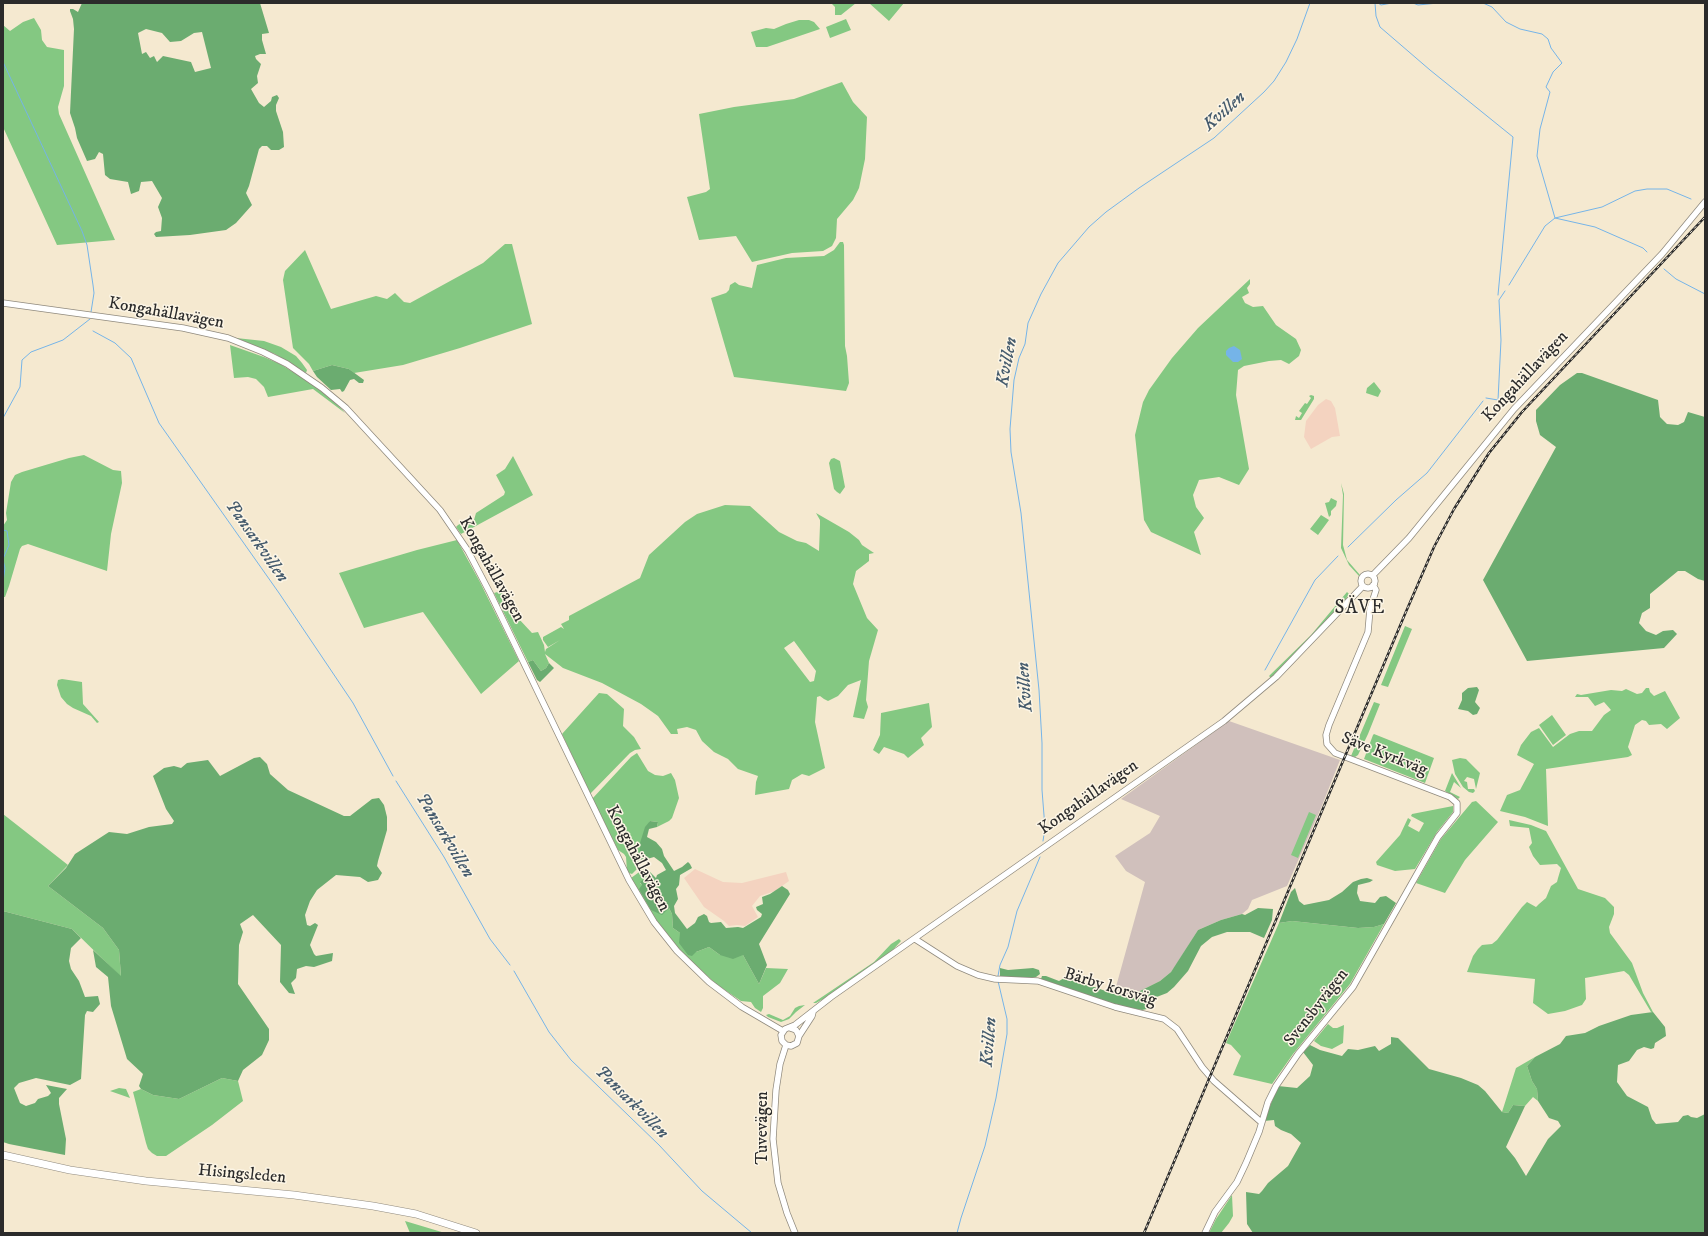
<!DOCTYPE html>
<meta charset="utf-8">
<style>
body{margin:0}
#map{position:relative;width:1708px;height:1236px;overflow:hidden;background:#f5e9d0;font-family:"IM FELL DW Pica",serif}
canvas{display:block}
.frame{position:absolute;inset:0;border:4px solid #2b2b2b;pointer-events:none}
</style>
<div id="map">
<canvas width="1708" height="1236"></canvas>
<div class="frame"></div>
</div>
<script>
const g = document.querySelector('canvas').getContext('2d');
g.lineJoin = 'round';
function fill(path, color) {
  g.fillStyle = color;
  g.fill(path, 'evenodd');
}
function shape(rows) {
  const path = new Path2D();
  for (const r of rows) {
    if (r.length === 3) {
      path.moveTo(r[0] + r[2], r[1]);
      path.arc(r[0], r[1], r[2], 0, 2 * Math.PI);
      continue;
    }
    path.moveTo(r[0], r[1]);
    for (let i = 2; i < r.length; i += 2) path.lineTo(r[i], r[i + 1]);
  }
  return path;
}
function trace(path, color, width, dash) {
  g.strokeStyle = color;
  g.lineWidth = width;
  g.lineCap = dash ? 'butt' : 'round';
  g.setLineDash(dash || []);
  g.stroke(path);
}
function drawText(font, color, halo, rows, align = 'center') {
  g.font = font + ' "IM FELL DW Pica",serif';
  g.lineWidth = 3;
  g.setLineDash([]);
  g.textBaseline = 'middle';
  g.strokeStyle = halo;
  g.fillStyle = color;
  for (const [text, x, y, turn = 0] of rows) {
    g.save();
    g.translate(x, y);
    g.rotate((+turn || 0) * Math.PI / 180);
    g.textAlign = isNaN(turn) ? turn : align;
    if (halo) g.strokeText(text, 0, 0);
    g.fillText(text, 0, 0);
    g.restore();
  }
}
const built = shape([
 [1326,399,1331,401,1335,408,1340,436,1332,437,1311,449,1304,437,1306,421,1318,405],
 [695,869,723,882,742,883,786,872,789,881,775,891,760,896,752,906,758,917,745,926,737,925,729,926,724,921,704,907,684,878]
]);
const industrial = shape([
 [1229,721,1340,760,1321,808,1287,886,1252,900,1248,909,1242,914,1221,920,1198,930,1176,965,1171,972,1160,981,1136,993,1125,995,1114,994,1145,882,1126,871,1115,856,1150,833,1160,816,1121,799]
]);
const green = shape([
 [831,3,856,3,841,15,835,15,835,7],
 [869,3,904,3,889,21],
 [34,18,41,30,42,40,47,47,64,50,64,86,58,107,59,114,115,240,57,245,3,127,3,25,10,31,23,22],
 [846,19,851,30,830,38,826,27],
 [799,20,809,20,814,22,820,29,767,47,756,47,751,32,766,28,774,29,786,24],
 [842,82,853,102,867,117,865,159,859,188,853,200,837,219,836,238,832,246,823,251,792,253,752,262,736,236,699,240,687,197,706,192,710,189,699,114,734,107,794,99],
 [840,242,843,242,844,245,845,346,847,356,849,383,846,391,734,377,711,298,726,293,729,290,730,285,735,282,739,285,752,288,757,265,786,258,824,256,834,250],
 [505,244,512,244,532,324,460,348,403,365,354,373,349,369,332,365,313,371,309,364,293,348,283,280,285,271,305,250,331,309,376,296,387,299,395,293,404,302,410,303,483,263],
 [1250,279,1250,284,1247,288,1249,293,1242,297,1245,303,1253,307,1263,306,1276,325,1296,339,1301,350,1299,356,1289,364,1281,360,1269,361,1244,366,1238,370,1236,395,1249,469,1239,485,1219,477,1199,480,1193,495,1196,507,1204,518,1194,532,1201,555,1151,532,1144,520,1135,435,1143,402,1149,390,1172,358,1198,328],
 [236,338,264,341,281,347,296,356,302,363,307,370,306,373,275,354],
 [230,345,264,357,280,364,311,383,333,400,345,413,313,389,268,397,264,387,256,379,248,377,234,378],
 [1374,382,1381,391,1378,397,1366,393,1367,388],
 [1311,395,1314,396,1314,399,1301,420,1295,420,1296,416,1299,418,1302,413,1299,411,1305,403,1307,404,1311,398,1309,396],
 [84,455,113,470,121,471,122,483,111,534,107,571,28,544,22,546,20,549,9,586,5,597,3,597,3,526,7,520,6,513,11,482,15,475,22,472,69,458],
 [513,456,533,495,461,534,456,527,458,525,463,522,469,523,474,520,476,513,504,495,505,492,496,475,505,469],
 [834,458,840,461,845,487,840,494,837,492,834,489,829,463,831,459],
 [1341,483,1344,494,1343,545,1347,560,1360,575,1359,576,1349,565,1341,548,1343,495],
 [1331,498,1337,501,1336,506,1331,511,1331,515,1329,517,1325,503,1329,502],
 [725,505,750,506,779,532,797,541,806,543,819,551,820,525,820,520,816,513,849,532,859,540,862,545,874,553,869,554,869,561,856,571,853,584,867,618,878,630,869,661,866,700,868,707,864,719,853,717,861,680,848,685,838,696,828,701,824,699,820,696,817,697,815,722,825,768,809,776,802,774,792,780,789,789,755,795,756,782,758,776,738,769,728,759,714,752,702,741,696,730,687,727,677,729,678,734,671,734,658,716,641,704,602,683,563,668,545,654,549,663,546,668,541,671,533,660,528,662,494,593,501,591,518,618,532,633,538,632,544,645,545,652,546,649,560,640,548,647,543,640,543,637,561,627,564,629,561,624,569,620,569,616,640,578,649,555,685,522,697,514],
 [794,641,816,671,814,681,810,682,784,648],
 [1321,515,1329,520,1318,535,1310,529],
 [457,540,480,582,519,661,481,694,423,612,364,628,339,573,417,550],
 [1347,592,1349,594,1344,602,1271,678,1269,676,1311,635],
 [1405,626,1412,629,1388,687,1381,685],
 [62,679,82,682,83,704,99,722,97,723,91,716,73,708,67,704,61,697,57,685,58,680],
 [1646,688,1649,688,1650,692,1654,696,1665,691,1680,718,1667,729,1661,724,1649,725,1646,721,1642,720,1635,725,1628,747,1632,755,1628,757,1546,769,1548,826,1525,817,1500,811,1507,795,1520,790,1534,764,1517,755,1521,745,1531,732,1539,728,1553,747,1570,734,1579,731,1592,731,1604,715,1611,710,1604,702,1595,706,1588,697,1575,697,1577,694,1581,695,1611,690,1622,691,1626,689,1637,694,1642,693],
 [599,693,607,694,624,709,623,726,634,737,641,749,635,750,630,753,590,794,562,734],
 [1374,702,1380,704,1368,734,1358,755,1355,757,1351,756],
 [929,703,932,727,921,738,924,745,908,758,904,754,884,747,879,754,873,750,880,735,881,713],
 [1552,715,1566,735,1553,745,1539,725],
 [1374,734,1434,758,1425,783,1364,759,1373,735],
 [637,753,648,771,655,775,663,776,671,773,675,780,679,798,672,818,669,821,657,827,658,822,650,821,639,856,640,866,632,874,629,873,627,871,626,857,624,854,618,850,592,799,631,757],
 [1460,758,1466,759,1480,773,1476,789,1474,779,1467,777,1464,781,1467,782,1468,789,1474,789,1475,791,1473,793,1469,792,1463,787,1455,774,1452,760],
 [1452,773,1461,788,1454,782,1450,792,1460,797,1458,799,1445,791],
 [1476,801,1498,822,1465,860,1445,893,1416,883,1441,839,1472,802],
 [1453,806,1453,812,1437,832,1415,869,1395,871,1377,865,1376,862,1400,835,1408,818,1411,820,1408,826,1419,832,1424,823,1411,816,1412,814],
 [1309,812,1316,815,1298,858,1291,855],
 [3,814,68,865,48,886,103,928,119,950,121,977,72,929,3,911],
 [1509,820,1531,825,1546,831,1578,889,1605,898,1614,907,1614,914,1609,927,1610,933,1632,963,1643,993,1653,1012,1651,1012,1629,975,1624,971,1585,978,1586,999,1582,1005,1565,1011,1548,1014,1533,1003,1535,979,1467,972,1473,956,1478,949,1482,945,1492,944,1497,940,1522,907,1527,902,1536,907,1539,904,1546,898,1551,886,1557,882,1558,878,1561,868,1557,864,1540,865,1533,856,1529,847,1532,843,1529,828,1510,826],
 [646,867,651,873,649,874,648,881,640,883,669,908,672,914,673,928,680,933,696,952,709,947,720,955,743,955,759,984,766,968,788,969,780,983,763,996,763,1008,761,1012,755,1008,751,1002,741,1001,716,984,677,948,653,918,631,878],
 [1292,921,1358,928,1374,927,1384,924,1350,984,1293,1054,1272,1084,1233,1075,1241,1056,1231,1045,1226,1043,1279,923],
 [899,939,901,941,890,953,836,992,816,1003,813,1003,874,962,891,944],
 [805,1005,796,1012,789,1019,781,1022,768,1017,766,1015,769,1014,783,1020,790,1016,795,1008,799,1006],
 [1328,1024,1333,1028,1337,1028,1344,1025,1343,1043,1332,1049,1321,1046,1314,1041],
 [1535,1057,1527,1066,1532,1081,1537,1089,1538,1101,1533,1097,1525,1106,1513,1105,1508,1113,1502,1112,1516,1068],
 [222,1078,238,1081,243,1101,212,1125,166,1156,157,1156,152,1153,148,1149,146,1143,133,1092,141,1089,153,1095,179,1099],
 [119,1088,126,1089,130,1098,110,1091],
 [1232,1195,1233,1216,1229,1223,1221,1233,1209,1233,1216,1219],
 [405,1221,445,1233,410,1233]
]);
const forest = shape([
 [82,3,260,3,269,33,262,34,262,40,266,54,260,54,255,56,256,59,261,64,257,76,258,83,251,89,259,103,264,107,271,101,272,97,277,95,279,98,276,105,276,111,283,132,284,147,279,150,271,150,267,146,262,146,259,149,249,186,246,193,252,205,236,223,226,230,190,235,156,237,154,234,156,232,161,231,162,218,158,207,162,198,152,181,141,182,139,191,131,194,128,182,110,179,105,175,103,154,99,152,95,159,87,161,77,138,75,128,70,113,74,29,73,19,70,11,70,9,73,9,78,12],
 [146,29,162,33,170,42,181,41,194,33,202,32,211,68,195,72,191,62,163,56,157,62,154,56,150,58,146,52,142,54,138,33],
 [332,365,349,369,364,380,363,383,359,383,354,379,350,380,344,391,342,392,340,389,331,390,317,377,313,371],
 [1577,373,1582,373,1658,400,1660,417,1667,424,1678,425,1684,422,1688,412,1705,417,1705,581,1698,579,1685,571,1678,571,1650,594,1650,608,1642,613,1639,623,1646,631,1656,635,1663,631,1673,630,1677,634,1664,648,1527,661,1483,580,1556,447,1540,435,1536,421,1536,410,1560,385],
 [533,660,541,671,546,668,549,663,554,668,540,682,537,680,528,662],
 [1477,687,1479,690,1475,702,1480,708,1477,714,1473,715,1468,711,1458,709,1462,700,1462,693,1468,688],
 [260,757,267,764,270,774,288,790,344,816,350,816,372,799,379,798,384,805,387,817,387,830,378,861,377,866,382,873,378,880,368,882,360,877,336,875,317,890,310,901,305,915,307,925,310,926,315,923,318,925,310,945,314,954,316,956,333,953,332,961,314,967,306,966,297,969,296,978,291,983,295,994,289,993,280,982,281,945,253,915,240,924,243,932,239,945,238,984,269,1029,269,1040,262,1055,243,1070,238,1081,222,1078,179,1099,153,1095,141,1089,139,1086,143,1074,127,1059,111,1006,108,977,96,967,93,950,121,976,119,950,103,928,48,886,66,868,75,854,109,832,127,834,149,827,172,824,174,821,166,809,153,776,164,768,174,766,181,768,187,763,208,760,220,776,254,758],
 [650,821,658,822,657,827,649,829,647,837,656,842,662,849,664,856,674,871,682,867,688,862,690,864,692,868,680,875,679,885,676,889,678,899,674,906,675,913,687,929,695,923,698,917,704,914,707,916,709,922,711,923,721,922,726,928,738,927,743,928,761,917,762,914,757,910,756,907,763,904,762,897,770,894,782,886,788,890,790,894,759,944,767,965,759,984,743,955,733,959,720,955,709,947,696,952,692,956,688,955,679,943,680,933,673,928,672,914,669,908,662,915,651,910,639,889,642,885,640,882,643,880,644,882,648,881,647,876,651,873,656,878,657,875,666,870,662,863,654,857,647,859,641,864,639,856,640,843,645,827],
 [1367,878,1373,880,1370,882,1358,885,1357,893,1360,901,1375,903,1380,897,1386,896,1396,903,1384,924,1374,927,1358,928,1292,921,1279,923,1291,892,1295,888,1299,901,1304,905,1329,900,1342,892,1353,882,1361,879],
 [1258,908,1273,909,1272,920,1264,938,1250,932,1227,932,1212,937,1201,946,1188,971,1174,987,1167,993,1154,998,1150,1001,1149,1006,1147,1009,1142,1010,1120,1006,1041,979,1042,976,1046,976,1059,981,1066,977,1114,994,1125,995,1136,993,1160,981,1171,972,1198,930,1221,920,1242,914,1245,915],
 [3,911,72,929,81,938,71,948,69,961,71,969,79,981,85,997,98,996,100,1004,93,1012,87,1011,85,1015,81,1079,70,1085,36,1078,19,1083,14,1088,20,1103,26,1106,35,1103,38,1099,48,1096,51,1093,46,1085,67,1089,59,1098,59,1104,66,1139,65,1155,9,1144,3,1142],
 [1000,968,1008,970,1033,968,1039,970,1040,974,1036,977,1031,978,1000,977],
 [1653,1012,1665,1027,1666,1036,1655,1043,1654,1048,1651,1049,1644,1047,1637,1050,1629,1061,1618,1065,1617,1082,1627,1096,1648,1107,1652,1119,1656,1124,1678,1122,1683,1116,1688,1115,1691,1117,1697,1118,1705,1114,1705,1233,1253,1233,1247,1224,1246,1192,1259,1194,1262,1191,1268,1183,1288,1166,1301,1143,1291,1134,1281,1130,1275,1126,1274,1120,1264,1121,1278,1086,1297,1088,1310,1076,1313,1065,1303,1052,1310,1045,1320,1050,1342,1056,1348,1049,1358,1050,1375,1046,1379,1051,1391,1044,1391,1037,1398,1038,1429,1069,1461,1078,1478,1085,1485,1091,1502,1112,1508,1113,1513,1105,1525,1106,1506,1147,1515,1158,1526,1176,1548,1139,1561,1126,1558,1121,1549,1118,1538,1101,1537,1089,1532,1081,1527,1066,1535,1057,1560,1044,1566,1036,1585,1033,1599,1026,1631,1015]
]);
const water = shape([
 [1234,346,1240,350,1242,359,1238,362,1233,362,1226,355,1226,351,1229,348]
]);
const stream = shape([
 [1375,3,1376,16,1380,27,1430,70,1513,137,1498,295],
 [1378,3,1381,5,1392,3],
 [1413,3,1418,5,1438,3],
 [1483,3,1492,7,1506,22,1520,29,1542,34,1548,39,1551,48,1562,63,1553,72,1546,87,1550,92,1540,129,1537,156,1555,218,1595,227,1643,248,1647,252],
 [3,62,82,231,87,245,93,285,94,293,91,312],
 [1664,269,1676,279,1705,294],
 [1509,285,1545,226,1555,218,1602,207,1635,191,1647,189,1667,189,1691,199],
 [93,331,115,343,131,358,159,423,279,593,353,703,393,776],
 [1486,398,1498,400,1501,340,1499,300,1505,291],
 [3,418,20,387,22,360,31,352,63,340,90,319],
 [3,530,7,531,9,545,3,559],
 [1348,547,1396,500,1427,473,1483,401],
 [3,582,5,568,3,560],
 [1265,670,1315,580,1338,556],
 [396,781,444,857,490,939,510,965],
 [1043,841,1045,828,1042,790,1042,743,1039,690,1021,513,1011,452,1010,429,1014,380,1019,358,1025,344,1028,323,1041,294,1058,263,1089,227,1106,212,1139,188,1214,138,1264,92,1274,81,1286,62,1297,39,1310,3],
 [514,971,549,1032,571,1060,659,1145,702,1191,752,1233],
 [998,976,1000,965,1008,947,1017,911,1040,857],
 [957,1233,961,1218,985,1146,996,1098,1003,1057,1007,1034,1007,1019,998,981]
]);
const secondary = shape([
 [3,303,183,328,228,338,263,352,287,364,322,388,346,408,440,510,468,551,490,593,629,880,654,922,677,951,709,982,742,1007,783,1031],
 [1368,581,7],
 [1373,575,1409,538,1514,409,1662,254,1705,202],
 [915,939,957,966,978,975,995,979,1038,981,1115,1007,1164,1019,1177,1029,1202,1067,1214,1081,1261,1122],
 [790,1028,796,1030,799,1036,797,1043,791,1046,786,1045,782,1041,781,1035,785,1029,795,1025,831,997,1224,721,1276,677,1363,586],
 [799,1036,812,1016,813,1012],
 [786,1045,780,1064,776,1090,773,1139,778,1183,787,1213,795,1233],
 [1205,1233,1215,1212,1237,1182,1246,1163,1259,1132,1268,1102,1276,1086,1298,1054,1353,987,1438,837,1457,813,1457,803,1450,797,1335,753,1327,744,1326,735,1329,725,1368,632,1370,609,1376,590,1373,585]
]);
const highway = shape([
 [3,1155,70,1170,146,1181,294,1195,373,1206,416,1214,476,1233]
]);
const rail = shape([
 [1144,1233,1405,614,1434,547,1454,509,1489,453,1522,412,1705,217]
]);
const streetNames = [
 ["Kongahällavägen",166,314,10],
 ["Kongahällavägen",1526,377,-47],
 ["Kongahällavägen",491,570,61],
 ["Säve Kyrkväg",1384,755,22],
 ["Kongahällavägen",1089,798,-35],
 ["Kongahällavägen",637,859,62],
 ["Bärby korsväg",1110,988,17],
 ["Svensbyvägen",1317,1008,-52],
 ["Tuvevägen",763,1128,-90],
 ["Hisingsleden",242,1175,5]
];
const waterNames = [
 ["Kvillen",1225,112,-41],
 ["Kvillen",1008,362,-79],
 ["Pansarkvillen",256,542,55],
 ["Kvillen",1026,687,-94],
 ["Pansarkvillen",444,836,59],
 ["Kvillen",990,1042,-85],
 ["Pansarkvillen",631,1103,45]
];
const quarterNames = [
 ["SÄVE",1360,609]
];
fill(built, '#f4d3c0');
fill(industrial, '#d0c0bc');
fill(green, '#84c882');
fill(forest, '#6bac70');
fill(water, '#75b4e8');
trace(stream, '#75b4e8', 1);
trace(secondary, '#908a7e', 7);
trace(highway, '#908a7e', 8);
trace(secondary, '#fff', 5.5);
trace(highway, '#fff', 7);
trace(rail, '#2b2b2b', 2.5);
trace(rail, '#fcf5e5', 1, [3]);
drawText('17px', '#2b2b2b', '#fcf5e5', streetNames);
drawText('italic 18px', '#455b6d', '#fcf5e5', waterNames);
g.letterSpacing = '1px';
drawText('19px', '#2b2b2b', '#fcf5e5', quarterNames);
g.letterSpacing = '0px';
</script>
